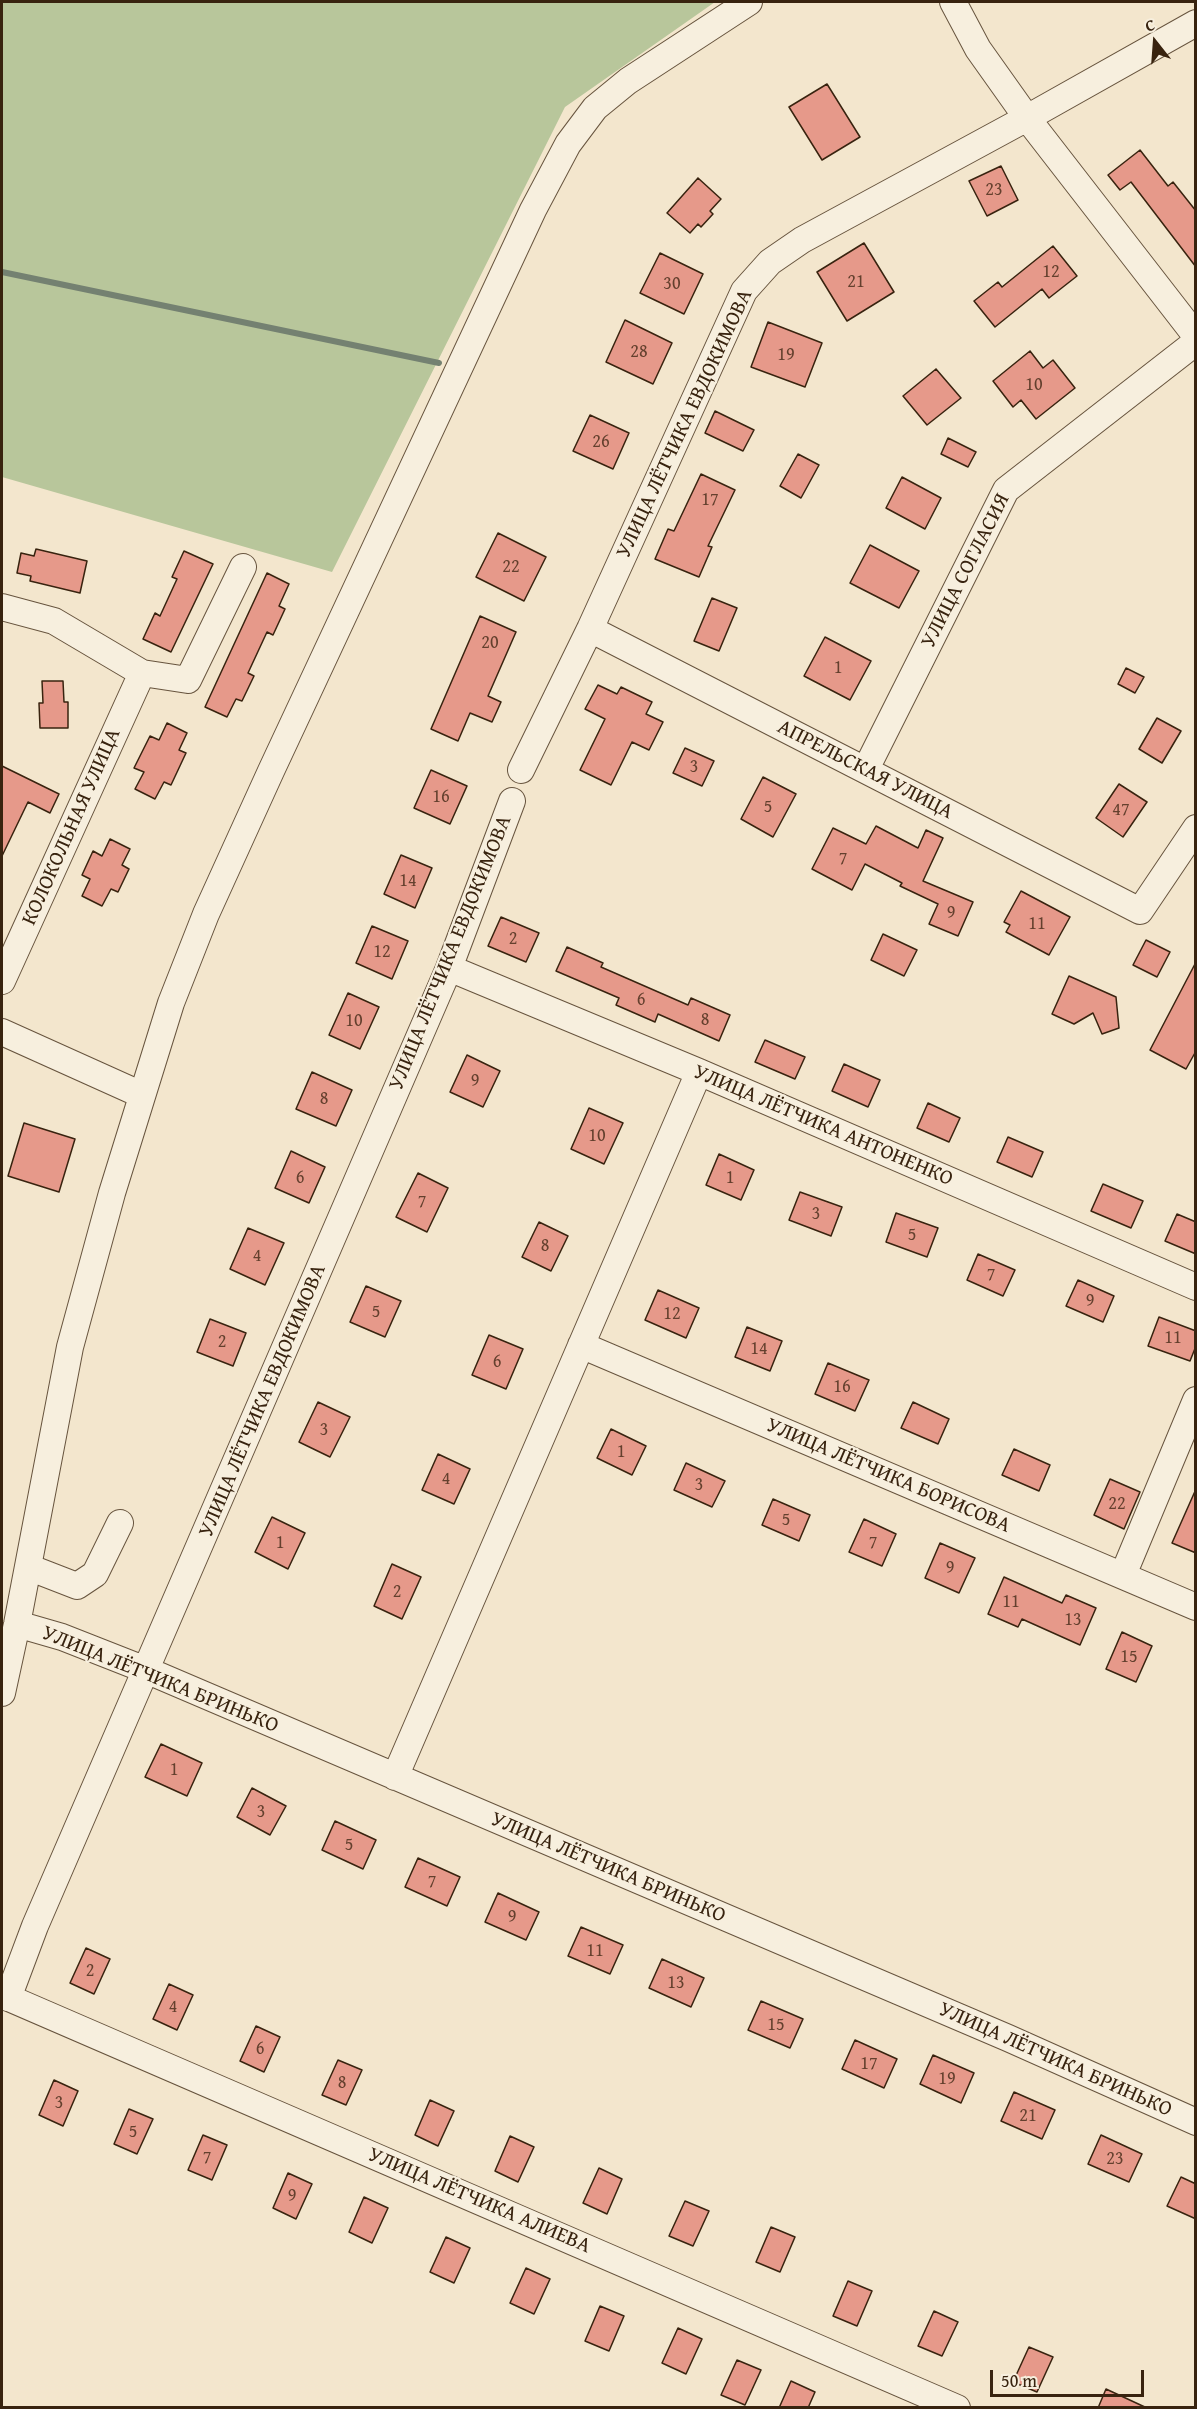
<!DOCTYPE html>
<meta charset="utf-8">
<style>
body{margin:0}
#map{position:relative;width:1197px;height:2409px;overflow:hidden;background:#f3e6cd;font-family:"Gentium Book Plus",serif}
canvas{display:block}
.frame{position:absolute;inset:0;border:3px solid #38230f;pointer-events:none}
.north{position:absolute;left:1125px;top:12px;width:60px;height:60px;-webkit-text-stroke:4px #f7efde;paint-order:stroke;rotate:343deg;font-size:16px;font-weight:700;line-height:24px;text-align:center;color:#38230f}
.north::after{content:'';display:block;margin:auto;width:21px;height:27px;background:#38230f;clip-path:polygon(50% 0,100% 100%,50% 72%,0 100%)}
.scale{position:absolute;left:990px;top:2370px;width:154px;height:27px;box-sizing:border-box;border:3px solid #38230f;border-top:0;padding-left:8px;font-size:18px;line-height:21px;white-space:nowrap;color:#38230f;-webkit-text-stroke:4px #f7efde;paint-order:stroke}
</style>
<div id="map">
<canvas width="1197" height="2409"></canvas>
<div class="frame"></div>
<div class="north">С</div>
<div class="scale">50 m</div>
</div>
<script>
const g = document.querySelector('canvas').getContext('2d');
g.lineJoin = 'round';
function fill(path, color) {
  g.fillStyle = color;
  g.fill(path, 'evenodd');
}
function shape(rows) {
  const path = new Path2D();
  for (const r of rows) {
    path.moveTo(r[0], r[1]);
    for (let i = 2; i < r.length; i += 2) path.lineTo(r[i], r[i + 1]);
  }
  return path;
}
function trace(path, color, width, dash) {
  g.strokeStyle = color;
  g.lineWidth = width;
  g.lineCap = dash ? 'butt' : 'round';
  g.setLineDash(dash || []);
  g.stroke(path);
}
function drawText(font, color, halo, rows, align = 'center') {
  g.font = font + ' "Gentium Book Plus",serif';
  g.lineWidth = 4.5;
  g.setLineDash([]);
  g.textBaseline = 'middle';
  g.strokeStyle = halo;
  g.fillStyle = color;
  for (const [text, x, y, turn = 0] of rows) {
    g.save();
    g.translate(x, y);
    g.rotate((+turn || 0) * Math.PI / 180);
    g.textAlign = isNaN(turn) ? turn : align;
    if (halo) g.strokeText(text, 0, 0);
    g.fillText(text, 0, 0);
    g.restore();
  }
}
const green = shape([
 [2,2,715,2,565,107,332,572,2,477]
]);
const stream = shape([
 [2,272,439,363]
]);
const building = shape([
 [827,84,860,137,822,160,789,107,827,84],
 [1140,150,1168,186,1173,182,1196,211,1196,267,1131,182,1120,190,1108,175,1140,150],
 [1001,166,1018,200,987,216,969,181,1001,166],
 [698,178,721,199,710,211,713,214,701,227,698,224,690,233,667,213,698,178],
 [864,243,894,292,847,321,817,272,864,243],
 [1053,246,1077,276,1049,298,1042,289,995,327,974,301,998,282,1002,287,1053,246],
 [660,253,703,274,684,314,640,293,660,253],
 [625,320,672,343,653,384,606,362,625,320],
 [768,322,822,343,805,387,751,367,768,322],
 [1030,351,1043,368,1053,360,1075,388,1036,419,1021,400,1013,407,993,381,1030,351],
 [936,369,961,398,927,425,903,396,936,369],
 [715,411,754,430,743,451,705,433,715,411],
 [590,415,629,433,613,469,573,451,590,415],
 [948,438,976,452,968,467,941,454,948,438],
 [798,454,819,465,801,498,780,486,798,454],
 [701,474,735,490,708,546,712,547,699,577,655,559,668,529,674,531,701,474],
 [902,477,941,498,925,529,886,508,902,477],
 [498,533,546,557,524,601,476,577,498,533],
 [870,545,919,571,899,608,850,583,870,545],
 [36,549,87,561,80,593,30,581,31,576,17,573,21,553,34,556,36,549],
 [184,551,213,564,171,652,143,639,155,613,160,616,177,579,172,577,184,551],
 [267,573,289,584,279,606,285,609,273,635,267,632,248,673,254,676,242,701,236,699,227,717,205,707,267,573],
 [712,598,737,608,719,651,694,641,712,598],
 [480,616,516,632,488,696,501,702,492,722,470,713,458,741,431,729,480,616],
 [825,637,871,661,850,700,804,676,825,637],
 [1126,668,1144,677,1135,693,1118,684,1126,668],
 [42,681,63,681,64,702,68,702,68,728,40,728,39,703,43,703,42,681],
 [598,685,617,694,621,687,652,702,646,714,663,722,649,750,632,742,611,785,580,770,605,719,585,709,598,685],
 [1157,718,1181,731,1162,763,1139,749,1157,718],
 [167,723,187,733,179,750,186,753,171,785,164,782,155,799,135,789,144,772,134,768,150,736,159,740,167,723],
 [685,748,714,761,702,786,673,773,685,748],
 [2,766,59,794,50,813,28,802,2,856,2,766],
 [431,770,467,786,450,824,414,808,431,770],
 [763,777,796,794,773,837,741,819,763,777],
 [1119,784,1147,802,1123,837,1096,818,1119,784],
 [876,826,918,848,926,830,943,838,923,881,973,902,958,936,929,924,938,904,900,886,902,883,865,864,852,890,812,869,833,828,866,844,876,826],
 [110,839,130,849,122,865,129,869,118,892,111,889,102,906,82,896,90,879,82,875,93,851,102,856,110,839],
 [401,855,432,868,415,908,384,894,401,855],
 [1021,891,1070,917,1049,955,1006,932,1010,925,1004,922,1021,891],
 [501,917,539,933,526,962,488,946,501,917],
 [372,926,408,941,392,979,356,963,372,926],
 [883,934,917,950,904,976,871,960,883,934],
 [1146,940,1170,952,1157,977,1133,965,1146,940],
 [567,947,603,963,601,967,688,1005,691,998,730,1015,719,1041,658,1014,655,1022,616,1005,619,998,556,971,567,947],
 [1196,962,1196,1051,1186,1069,1150,1050,1196,962],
 [1069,976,1116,997,1119,1028,1102,1034,1093,1013,1074,1024,1052,1014,1069,976],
 [348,993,379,1007,360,1049,329,1035,348,993],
 [765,1040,805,1057,795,1079,755,1062,765,1040],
 [467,1055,500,1071,483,1107,450,1092,467,1055],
 [844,1064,880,1080,868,1107,832,1091,844,1064],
 [312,1072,352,1090,336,1126,296,1109,312,1072],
 [928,1103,960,1118,949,1142,917,1128,928,1103],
 [589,1108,623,1123,604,1164,571,1149,589,1108],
 [24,1123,75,1139,59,1192,8,1176,24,1123],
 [1008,1137,1043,1152,1032,1177,997,1162,1008,1137],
 [291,1151,325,1167,309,1203,275,1188,291,1151],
 [719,1154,754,1170,741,1200,706,1185,719,1154],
 [418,1173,448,1188,427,1232,396,1217,418,1173],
 [1103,1184,1143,1201,1131,1228,1091,1211,1103,1184],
 [800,1192,842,1207,831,1236,789,1220,800,1192],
 [896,1213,938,1228,927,1257,886,1242,896,1213],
 [1177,1214,1196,1222,1196,1254,1165,1241,1177,1214],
 [539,1222,568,1236,551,1271,522,1257,539,1222],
 [248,1228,284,1243,265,1285,230,1269,248,1228],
 [978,1254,1015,1270,1003,1296,967,1280,978,1254],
 [1078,1280,1114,1296,1103,1322,1066,1306,1078,1280],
 [366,1286,401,1301,385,1337,350,1322,366,1286],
 [658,1290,699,1308,686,1338,645,1320,658,1290],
 [1159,1317,1196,1331,1196,1346,1190,1361,1148,1346,1159,1317],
 [210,1319,246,1333,233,1366,197,1352,210,1319],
 [747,1327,782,1341,770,1371,735,1357,747,1327],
 [489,1335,523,1349,506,1389,472,1375,489,1335],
 [828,1363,869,1380,855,1411,815,1394,828,1363],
 [318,1402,350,1417,330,1457,299,1442,318,1402],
 [913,1402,949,1419,938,1444,901,1428,913,1402],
 [611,1429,646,1446,632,1475,597,1458,611,1429],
 [1014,1449,1050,1465,1039,1491,1002,1475,1014,1449],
 [438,1454,470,1469,454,1504,422,1490,438,1454],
 [686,1463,725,1481,712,1507,674,1490,686,1463],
 [1110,1479,1140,1492,1124,1529,1094,1515,1110,1479],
 [1196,1489,1196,1553,1172,1543,1196,1489],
 [773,1499,810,1515,799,1541,762,1525,773,1499],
 [272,1517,305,1533,288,1569,255,1552,272,1517],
 [864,1519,896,1534,882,1566,849,1552,864,1519],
 [940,1543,975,1558,959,1593,925,1578,940,1543],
 [392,1564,421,1577,402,1619,374,1606,392,1564],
 [1004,1577,1062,1603,1066,1595,1096,1608,1080,1645,1022,1619,1018,1627,988,1614,1004,1577],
 [1122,1632,1152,1646,1136,1682,1106,1669,1122,1632],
 [161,1744,202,1763,187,1796,145,1777,161,1744],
 [252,1788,286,1806,270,1835,237,1817,252,1788],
 [335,1821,376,1840,363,1869,322,1850,335,1821],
 [418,1858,460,1877,447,1906,405,1887,418,1858],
 [498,1893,539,1912,526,1940,485,1922,498,1893],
 [581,1927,623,1945,610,1974,568,1956,581,1927],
 [86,1948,110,1959,94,1994,70,1983,86,1948],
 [662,1959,704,1978,691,2007,649,1988,662,1959],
 [169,1984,193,1995,177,2030,153,2019,169,1984],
 [761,2001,803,2019,790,2048,748,2030,761,2001],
 [256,2026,280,2037,264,2072,240,2061,256,2026],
 [855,2040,897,2059,884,2088,842,2069,855,2040],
 [933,2055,974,2073,961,2103,920,2084,933,2055],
 [338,2060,362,2070,346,2105,322,2095,338,2060],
 [54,2080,78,2091,63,2126,39,2115,54,2080],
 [1014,2092,1055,2110,1042,2139,1001,2121,1014,2092],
 [430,2100,454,2111,438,2146,415,2135,430,2100],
 [129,2109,153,2119,137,2154,114,2144,129,2109],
 [203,2135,227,2145,212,2180,188,2170,203,2135],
 [1101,2135,1142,2154,1129,2182,1088,2164,1101,2135],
 [510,2136,534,2147,518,2182,495,2171,510,2136],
 [599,2168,622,2179,607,2214,583,2203,599,2168],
 [288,2173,312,2184,296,2219,273,2208,288,2173],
 [1181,2177,1196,2184,1196,2219,1167,2206,1181,2177],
 [364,2197,388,2208,372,2243,349,2232,364,2197],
 [685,2201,709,2211,693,2246,669,2236,685,2201],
 [771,2227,795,2237,780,2272,756,2262,771,2227],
 [446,2237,470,2248,454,2283,430,2272,446,2237],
 [526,2268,550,2279,534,2314,510,2303,526,2268],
 [848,2281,872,2291,857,2326,833,2316,848,2281],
 [600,2306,624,2316,609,2351,585,2341,600,2306],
 [934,2311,958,2322,942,2356,918,2346,934,2311],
 [678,2328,702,2339,686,2374,662,2363,678,2328],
 [1029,2347,1053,2357,1037,2392,1013,2382,1029,2347],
 [737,2360,761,2370,745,2405,721,2395,737,2360],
 [791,2381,815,2392,808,2408,779,2408,791,2381],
 [1106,2389,1147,2408,1098,2408,1106,2389]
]);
const minor = shape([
 [953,2,978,49,1027,118,1196,336],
 [2,607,54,621,142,673,188,680,243,567],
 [590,629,1140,911,1196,828],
 [866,769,1006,490,1196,342],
 [521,770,590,629,744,291,770,262,802,240,1027,118,1196,23],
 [449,968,699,1072,1196,1287],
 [2,981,142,673],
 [2,1032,142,1095],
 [581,1345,1196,1607],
 [28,1567,77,1586,95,1574,120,1523],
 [1123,1575,1196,1400],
 [17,1624,62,1637,146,1670,1008,2038,1196,2122],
 [2,1693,17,1624,70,1347,112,1193,171,1003,206,914,271,771,533,210,568,144,595,108,628,81,749,2],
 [395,1777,699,1072],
 [2,1995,957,2408],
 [8,1998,35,1926,449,968,512,801]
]);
const numberNames = [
 ["23",994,190],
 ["12",1051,272],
 ["21",856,282],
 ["30",672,284],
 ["28",639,352],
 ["19",786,355],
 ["10",1034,385],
 ["26",601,442],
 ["17",710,500],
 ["22",511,567],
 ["20",490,643],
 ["1",838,668],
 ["3",694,767],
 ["16",441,797],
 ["5",768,807],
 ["47",1121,810],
 ["7",843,859],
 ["14",408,881],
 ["9",951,913],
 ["11",1037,924],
 ["2",513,939],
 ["12",382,952],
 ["6",641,1000],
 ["8",705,1020],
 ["10",354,1021],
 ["9",475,1081],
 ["8",324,1099],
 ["10",597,1136],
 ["6",300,1178],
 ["1",730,1178],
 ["7",422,1202],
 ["3",816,1214],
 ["5",912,1235],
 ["8",545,1246],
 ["4",257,1256],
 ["7",991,1275],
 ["9",1090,1301],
 ["5",376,1312],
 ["12",672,1314],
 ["11",1173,1338],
 ["2",222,1342],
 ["14",759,1349],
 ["6",497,1362],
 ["16",842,1387],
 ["3",324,1430],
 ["1",621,1452],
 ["4",446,1479],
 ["3",699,1485],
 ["22",1117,1504],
 ["5",786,1520],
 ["1",280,1543],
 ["7",873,1543],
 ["9",950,1568],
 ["2",397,1592],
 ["11",1011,1602],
 ["13",1073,1620],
 ["15",1129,1657],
 ["1",174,1770],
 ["3",261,1812],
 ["5",349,1845],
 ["7",432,1882],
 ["9",512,1917],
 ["11",595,1951],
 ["2",90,1971],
 ["13",676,1983],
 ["4",173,2007],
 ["15",776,2025],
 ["6",260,2049],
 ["17",869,2064],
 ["19",947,2079],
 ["8",342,2083],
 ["3",59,2103],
 ["21",1028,2116],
 ["5",133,2132],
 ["7",207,2158],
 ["23",1115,2159],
 ["9",292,2196]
];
const streetNames = [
 ["УЛИЦА ЛЁТЧИКА ЕВДОКИМОВА",685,424,-65],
 ["УЛИЦА СОГЛАСИЯ",966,571,-63],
 ["АПРЕЛЬСКАЯ УЛИЦА",865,770,27],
 ["КОЛОКОЛЬНАЯ УЛИЦА",72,827,-66],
 ["УЛИЦА ЛЁТЧИКА ЕВДОКИМОВА",451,953,-68],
 ["УЛИЦА ЛЁТЧИКА АНТОНЕНКО",823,1126,23],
 ["УЛИЦА ЛЁТЧИКА ЕВДОКИМОВА",263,1401,-67],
 ["УЛИЦА ЛЁТЧИКА БОРИСОВА",888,1476,23],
 ["УЛИЦА ЛЁТЧИКА БРИНЬКО",160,1680,22],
 ["УЛИЦА ЛЁТЧИКА БРИНЬКО",608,1868,23],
 ["УЛИЦА ЛЁТЧИКА БРИНЬКО",1055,2060,24],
 ["УЛИЦА ЛЁТЧИКА АЛИЕВА",479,2201,23]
];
fill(green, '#b8c69b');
trace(stream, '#748171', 6);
fill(building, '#e6998a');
trace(building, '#38230f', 1.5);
trace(minor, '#67543e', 28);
trace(minor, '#f7efde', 26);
drawText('18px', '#64402e', null, numberNames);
drawText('21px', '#38230f', '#f7efde', streetNames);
</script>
